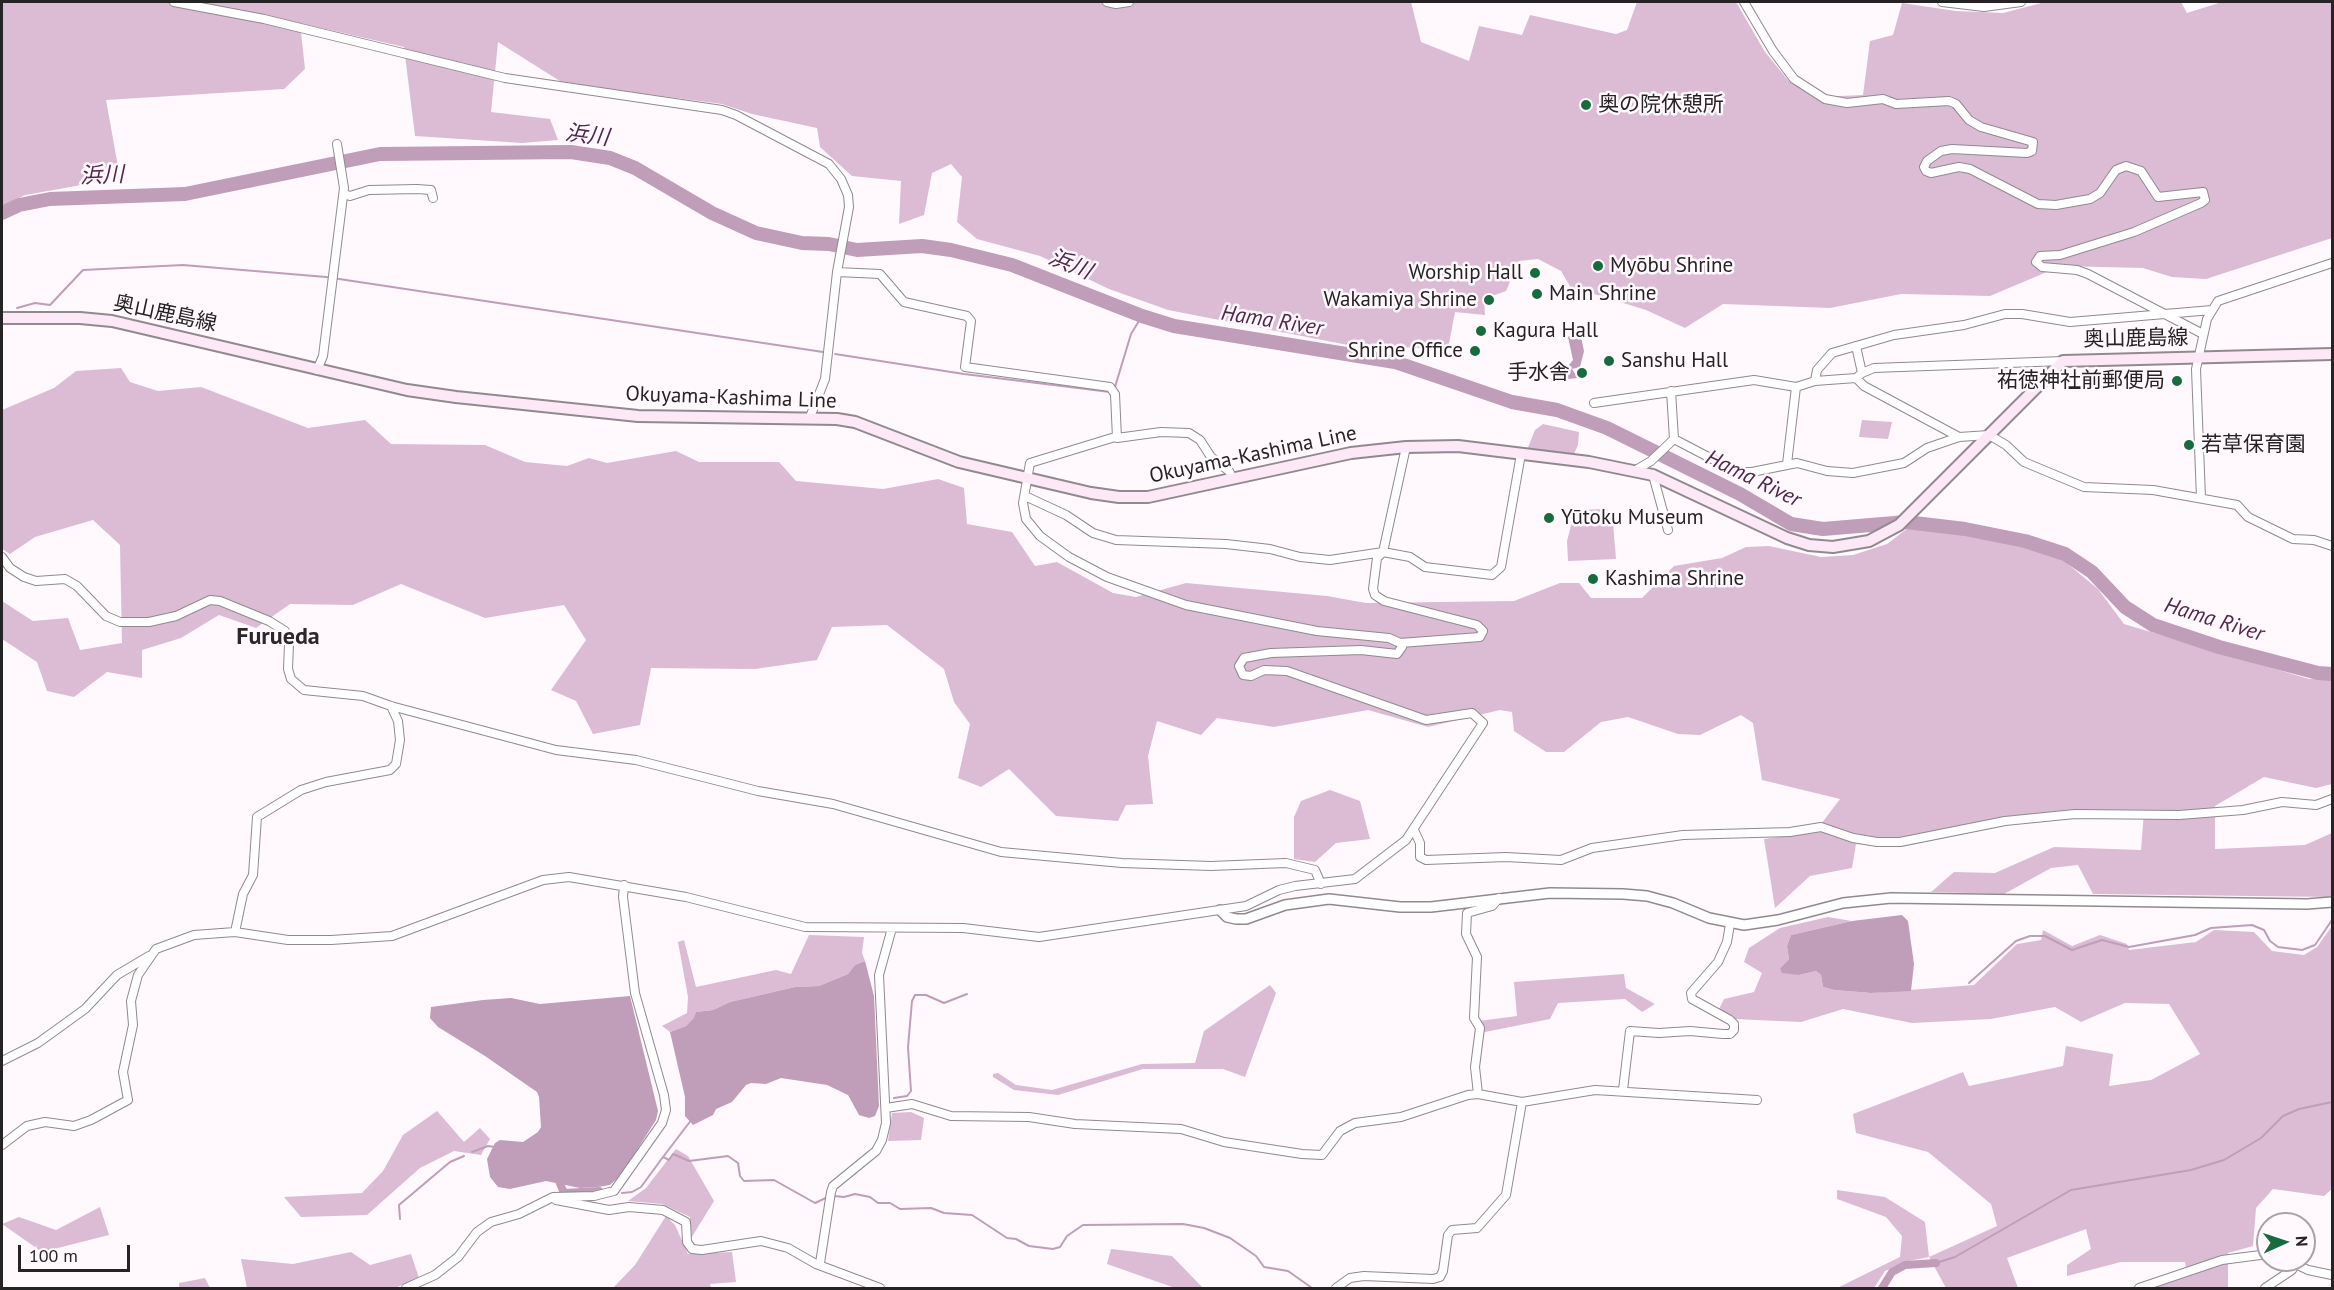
<!DOCTYPE html>
<meta charset="utf-8">
<style>
body{margin:0}
#map{position:relative;width:2334px;height:1290px;overflow:hidden;background:#fff9fd;font-family:"PT Sans",sans-serif}
canvas{display:block}
.frame{position:absolute;inset:0;border:3px solid #262325;pointer-events:none}
.north{position:absolute;left:2256px;top:1212px;width:60px;height:60px;box-sizing:border-box;background:#fff9fd;border:2px solid #a8a3a7;border-radius:50%;rotate:87deg;font-size:16px;font-weight:700;line-height:24px;text-align:center;color:#262325}
.north::after{content:'';display:block;margin:auto;width:21px;height:27px;background:#176c3e;clip-path:polygon(50% 0,100% 100%,50% 72%,0 100%)}
.scale{position:absolute;left:18px;top:1245px;width:112px;height:27px;box-sizing:border-box;border:3px solid #262325;border-top:0;padding-left:8px;font-size:18px;line-height:21px;white-space:nowrap;color:#262325;-webkit-text-stroke:4px #fff9fd;paint-order:stroke}
</style>
<div id="map">
<canvas width="2334" height="1290"></canvas>
<div class="frame"></div>
<div class="north">N</div>
<div class="scale">100 m</div>
</div>
<script>
const g = document.querySelector('canvas').getContext('2d');
g.lineJoin = 'round';
function fill(path, color) {
  g.fillStyle = color;
  g.fill(path, 'evenodd');
}
function shape(rows) {
  const path = new Path2D();
  for (const r of rows) {
    path.moveTo(r[0], r[1]);
    for (let i = 2; i < r.length; i += 2) path.lineTo(r[i], r[i + 1]);
  }
  return path;
}
function trace(path, color, width, dash) {
  g.strokeStyle = color;
  g.lineWidth = width;
  g.lineCap = dash ? 'butt' : 'round';
  g.setLineDash(dash || []);
  g.stroke(path);
}
function drawText(font, color, halo, rows, align = 'center') {
  g.font = font + ' "PT Sans","Noto Sans JP",sans-serif';
  g.lineWidth = 5;
  g.setLineDash([]);
  g.textBaseline = 'middle';
  g.strokeStyle = halo;
  g.fillStyle = color;
  for (const [text, x, y, turn = 0] of rows) {
    g.save();
    g.translate(x, y);
    g.rotate((+turn || 0) * Math.PI / 180);
    g.textAlign = isNaN(turn) ? turn : align;
    if (halo) g.strokeText(text, 0, 0);
    g.fillText(text, 0, 0);
    g.restore();
  }
}
const green = shape([
 [2,2,1411,2,1421,42,1469,61,1479,26,1522,35,1530,15,1616,34,1627,30,1637,2,1736,2,1765,52,1788,80,1816,97,1863,95,1870,41,1893,35,1902,3,1956,11,2003,13,2045,2,2181,2,2187,13,2222,2,2332,2,2332,238,2206,279,2172,277,2143,268,2061,266,1990,296,1901,294,1830,308,1723,304,1685,328,1646,310,1594,294,1575,295,1561,271,1538,259,1519,261,1506,291,1484,299,1485,315,1455,312,1448,349,1348,345,1168,310,1109,289,1040,256,977,239,957,222,962,177,951,164,932,173,924,215,899,224,901,181,852,176,820,147,817,128,752,114,722,104,563,83,498,42,491,112,550,119,558,140,522,143,415,136,404,47,300,23,305,69,284,89,106,100,119,172,76,186,25,195,2,207],
 [121,368,130,382,158,391,201,387,308,428,365,420,391,444,485,445,525,462,567,466,589,458,607,463,676,451,699,462,779,462,796,481,883,489,938,479,964,488,967,524,1012,532,1035,566,1057,562,1113,593,1136,597,1186,583,1327,596,1366,603,1514,601,1560,583,1579,583,1591,598,1642,598,1674,566,1722,558,1746,547,1769,546,1821,557,1853,555,1887,544,1908,528,1997,539,2063,560,2098,589,2124,624,2309,679,2332,678,2332,784,2316,788,2264,777,2215,806,2215,849,2305,845,2332,833,2332,897,2093,894,2078,865,2051,868,2004,894,1931,892,1954,872,1995,873,2054,847,2141,850,2144,812,2028,821,1901,847,1856,844,1852,868,1810,876,1775,908,1764,839,1815,832,1840,799,1762,780,1753,723,1741,715,1700,735,1678,734,1628,717,1601,722,1564,752,1546,752,1514,731,1512,712,1500,710,1428,727,1368,710,1274,727,1217,718,1201,735,1157,721,1148,756,1153,804,1126,805,1118,821,1056,816,1009,769,981,787,958,778,970,724,954,702,944,669,887,625,832,627,817,660,755,669,651,668,640,725,593,734,576,701,551,690,586,640,564,605,485,618,401,584,353,605,290,604,256,628,219,615,181,638,142,650,142,678,107,672,74,697,47,691,37,662,2,639,2,601,33,621,68,618,80,650,122,643,120,545,93,520,35,537,10,554,2,549,2,410,54,388,76,371],
 [1862,420,1892,422,1888,439,1859,437],
 [1543,424,1579,432,1578,445,1574,454,1566,456,1527,450,1535,430],
 [1607,509,1613,523,1616,559,1568,561,1567,541,1575,510],
 [1330,790,1360,801,1370,839,1336,843,1315,862,1294,859,1294,817,1301,801],
 [1828,917,1852,921,1791,935,1787,946,1789,959,1780,968,1799,975,1816,971,1821,975,1823,987,1834,990,1871,993,1974,985,2017,944,2041,940,2043,930,2072,946,2100,935,2127,944,2129,950,2196,942,2214,930,2254,932,2272,951,2304,955,2317,947,2332,926,2332,1189,2324,1196,2273,1189,2256,1208,2253,1246,2228,1253,2228,1288,2137,1288,2187,1274,2185,1262,2121,1262,2067,1276,2067,1265,2091,1249,2086,1229,2007,1258,2018,1288,1946,1288,1929,1257,1909,1261,1885,1271,1874,1288,1837,1288,1900,1257,1902,1236,1886,1217,1837,1199,1837,1190,1885,1197,1925,1222,1929,1257,1997,1226,1991,1204,1928,1152,1856,1133,1853,1114,1963,1072,1969,1086,2063,1066,2066,1046,2113,1054,2109,1086,2151,1080,2200,1054,2169,1004,2125,1003,2081,1022,2055,1007,1991,1019,1912,1023,1843,1009,1801,1022,1733,1019,1718,1011,1724,999,1754,992,1762,973,1744,962,1749,948,1780,928],
 [809,935,864,937,862,953,865,961,855,965,848,974,819,986,795,987,730,1002,713,1010,696,1012,695,1018,686,1026,670,1032,662,1026,687,1013,688,997,678,942,684,940,696,987,776,970,791,974],
 [1624,974,1626,988,1655,1004,1642,1012,1625,999,1558,1003,1550,1019,1480,1033,1479,1021,1517,1016,1514,982],
 [1270,985,1276,993,1245,1077,1223,1069,1143,1069,1058,1095,1014,1090,993,1077,993,1074,998,1073,1016,1085,1052,1090,1142,1064,1195,1063,1204,1031],
 [437,1111,464,1142,480,1128,490,1139,481,1155,454,1151,420,1168,367,1215,301,1217,284,1197,362,1193,383,1171,403,1135],
 [911,1112,924,1118,921,1140,888,1141,892,1113],
 [676,1149,688,1156,714,1201,690,1240,690,1217,662,1204,628,1201,646,1188],
 [100,1207,109,1235,42,1252,2,1224,19,1217,56,1230],
 [666,1216,675,1225,688,1254,732,1252,736,1282,710,1284,711,1288,613,1288,635,1265],
 [1111,1249,1172,1256,1203,1288,1175,1288,1107,1264],
 [351,1252,370,1265,411,1254,419,1278,395,1288,247,1288,241,1259,293,1264],
 [205,1278,210,1288,179,1288,179,1283]
]);
const water = shape([
 [1576,332,1581,337,1584,351,1580,367,1572,369,1578,378,1568,379,1565,370,1573,360,1568,337],
 [1902,915,1908,921,1914,964,1911,991,1871,993,1834,990,1823,987,1821,975,1816,971,1799,975,1782,973,1780,968,1789,959,1787,946,1791,935,1852,921],
 [865,961,874,996,879,1106,875,1116,869,1118,859,1115,848,1095,827,1085,781,1078,766,1084,751,1083,746,1085,732,1102,716,1109,713,1115,693,1125,685,1116,685,1097,670,1032,686,1026,694,1018,696,1012,713,1010,730,1002,795,987,819,986,848,974,855,965],
 [630,996,658,1111,656,1120,621,1175,610,1185,598,1187,580,1188,546,1181,510,1189,498,1187,490,1177,487,1159,495,1143,500,1140,523,1142,538,1132,541,1127,539,1097,537,1092,485,1056,438,1027,430,1018,431,1007,483,1000,511,998,540,1004]
]);
const stream = shape([
 [17,308,35,303,50,305,83,270,183,265,326,277,823,352],
 [835,354,964,374,1110,392,1115,387,1131,334,1142,316],
 [1969,983,2016,941,2030,936,2045,936,2072,950,2102,940,2129,947,2195,935,2211,928,2252,925,2264,930,2270,941,2278,947,2302,950,2315,945,2332,920],
 [894,1098,907,1096,911,1091,908,1047,912,1001,915,995,926,995,944,1003,967,994],
 [472,1152,488,1146,495,1147],
 [663,1157,692,1119],
 [622,1193,632,1192,641,1187,663,1157,669,1160,673,1154,689,1161,728,1156,738,1163,740,1176,744,1181,774,1180,815,1203,828,1197],
 [834,1196,844,1197,855,1194,870,1197,878,1203,890,1203,900,1209,931,1208,944,1213,972,1215,1007,1238,1016,1239,1029,1246,1053,1249,1060,1247,1067,1236,1083,1225,1183,1224,1204,1228,1230,1238,1256,1256,1264,1267,1288,1271,1312,1288],
 [400,1219,399,1205,450,1162,464,1156],
 [1936,1263,1955,1257,2071,1190,2191,1170,2224,1160,2261,1138,2283,1116,2299,1109,2332,1102]
]);
const canal = shape([
 [559,1181,564,1193,599,1191],
 [1882,1288,1892,1272,1905,1265,1936,1263]
]);
const river = shape([
 [2,213,19,205,50,199,185,194,380,154,571,152,610,158,635,168,712,213,756,233,802,243,829,244,857,250,922,246,951,250,1012,265,1142,316,1174,326,1395,362,1512,402,1557,410,1607,428,1740,494,1791,524,1823,529,1906,522,1965,529,2025,541,2065,554,2092,572,2125,607,2153,625,2219,647,2318,673,2332,674]
]);
const minor = shape([
 [174,2,264,19,505,78,722,110,736,115,829,164,841,179,848,195,849,207,837,272,825,379,810,417],
 [1107,2,1116,4,1129,2],
 [1744,2,1773,51,1794,79,1825,99,1847,103,1883,99,1896,104,1949,101,1956,104,1969,120,1981,127,2033,142,2032,151,2027,153,1952,149,1941,151,1927,161,1924,167,1926,171,1931,173,1959,167,1970,169,2038,204,2056,205,2090,199,2100,193,2116,170,2126,166,2141,171,2158,197,2203,192,2205,200,2201,203,2134,232,2060,255,2040,256,2036,262,2042,267,2077,270,2088,274,2203,334],
 [1942,2,1984,7,2021,2],
 [344,194,350,196,369,190,417,189,431,190,433,198],
 [837,272,880,274,904,302,967,316,971,321,965,367,1110,387,1115,394,1117,438,1161,432,1189,433,1200,440,1211,457,1229,471,1233,479],
 [1856,346,1862,373],
 [317,370,323,356,344,188,337,144],
 [1856,378,1864,386,1959,437],
 [1815,381,1817,370,1832,353,1894,335,1964,325,2005,314,2022,314,2070,322,2212,310],
 [1594,403,1754,380,1796,387,1815,381,1856,378,1862,373,1874,368,2063,361],
 [1115,437,1030,463,1023,503,1026,519,1040,536,1069,557,1107,577,1186,605,1317,631,1389,638,1400,643,1480,637,1483,631,1477,625,1384,601,1375,595,1373,589,1377,558,1383,552,1406,447],
 [1674,439,1737,472,1752,472,1797,463,1827,471,1853,473,1904,463,1927,448,1959,437,1989,435,2006,445,2024,462,2084,487,2153,490,2237,505,2248,517,2293,539,2314,540,2332,546],
 [1787,464,1796,387],
 [1636,470,1651,461,1674,439,1671,391],
 [1653,475,1668,530],
 [1025,496,1066,515,1093,533,1116,540,1226,544,1270,549,1300,557,1330,560,1383,552,1410,557,1425,567,1492,575,1501,567,1521,454],
 [2201,498,2196,369,2207,319,2218,301,2332,263],
 [2,557,10,568,24,577,36,581,65,579,77,586,106,616,120,622,149,622,176,616,210,600,220,601,269,621,285,631,289,644,288,669,291,679,304,690,363,696,391,706,556,750,636,760,758,791,833,804,1001,852,1122,863,1211,866,1286,863,1315,870,1321,884],
 [1414,830,1420,843,1420,857,1426,860,1506,857,1561,860,1592,848,1683,835,1790,832,1821,827,1853,838,1877,842,1900,842,2005,821,2075,814,2179,815,2243,810,2282,802,2316,805,2332,799],
 [235,932,243,894,253,875,257,817,301,790,326,782,390,770,396,764,400,740,398,721,391,706],
 [2,1061,38,1043,85,1009,117,975,149,956],
 [1623,1090,1630,1031,1659,1033,1690,1031,1723,1034,1730,1034,1734,1030,1734,1024,1730,1020,1692,999,1691,993,1718,962,1727,942,1730,924],
 [1478,1094,1475,1067,1480,1028,1474,1018,1477,957,1466,934,1467,913,1492,906,1499,898],
 [886,1108,912,1104,951,1116,1029,1117,1075,1124,1181,1129,1224,1142,1302,1154,1322,1155,1340,1131,1355,1123,1401,1117,1468,1095,1478,1094,1522,1102,1595,1090,1757,1100],
 [2,1145,27,1126,45,1122,74,1126,91,1120,128,1100,123,1072,133,1025,131,1001,138,975,156,949,194,935,235,932,288,940,331,940,392,936,543,880,569,877,686,897,805,927,963,928,1039,937,1246,906,1279,890,1295,886,1355,879,1406,840,1483,723,1472,713,1426,720,1287,671,1264,670,1251,676,1243,675,1239,666,1244,658,1271,653,1361,650,1397,654,1402,647,1400,643],
 [556,1200,609,1210,629,1207,663,1210,686,1222,687,1242,692,1249,702,1250,761,1241,788,1248,816,1264,880,1288],
 [2287,1260,2308,1270,2332,1275],
 [820,1263,831,1192,833,1186,876,1151,882,1140,886,1123,879,975,892,928],
 [406,1288,435,1275,458,1257,477,1232,491,1222,519,1214,553,1197,594,1196,614,1191,662,1123,666,1110,664,1095,635,993,623,897,624,885],
 [1336,1288,1350,1278,1364,1276,1433,1279,1440,1277,1443,1271,1448,1235,1452,1230,1477,1228,1506,1195,1522,1102],
 [2139,1288,2222,1260,2268,1254],
 [2265,1288,2292,1270,2295,1264]
]);
const tertiary = shape([
 [1220,910,1227,917,1236,919,1246,919,1285,905,1329,899,1400,907,1431,907,1550,893,1623,894,1647,896,1673,903,1709,918,1744,925,1778,920,1843,903,1891,898,2307,904,2332,902]
]);
const secondary = shape([
 [2,318,80,318,112,321,407,390,456,397,638,416,837,419,855,422,959,462,1091,493,1119,497,1148,497,1351,453,1406,447,1458,446,1589,462,1653,475,1787,538,1809,545,1833,547,1869,541,1899,525,2063,361,2332,354]
]);
const markers = [
 [1586,105,6,"#176c3e"],
 [1598,266,6,"#176c3e"],
 [1535,273,6,"#176c3e"],
 [1537,294,6,"#176c3e"],
 [1489,300,6,"#176c3e"],
 [1481,331,6,"#176c3e"],
 [1475,351,6,"#176c3e"],
 [1609,361,6,"#176c3e"],
 [1582,373,6,"#176c3e"],
 [2177,381,6,"#176c3e"],
 [2189,445,6,"#176c3e"],
 [1549,518,6,"#176c3e"],
 [1593,579,6,"#176c3e"]
];
const poiNames = [
 ["奥の院休憩所",1598,105],
 ["Myōbu Shrine",1610,266],
 ["Worship Hall",1523,273,"right"],
 ["Main Shrine",1549,294],
 ["Wakamiya Shrine",1477,300,"right"],
 ["Kagura Hall",1493,331],
 ["Shrine Office",1463,351,"right"],
 ["Sanshu Hall",1621,361],
 ["手水舎",1570,373,"right"],
 ["祐徳神社前郵便局",2165,381,"right"],
 ["若草保育園",2201,445],
 ["Yūtoku Museum",1561,518],
 ["Kashima Shrine",1605,579]
];
const streetNames = [
 ["奥山鹿島線",165,314,12],
 ["奥山鹿島線",2136,339,-1],
 ["Okuyama-Kashima Line",731,398,2],
 ["Okuyama-Kashima Line",1253,455,-12]
];
const waterNames = [
 ["浜川",587,136,7],
 ["浜川",102,176,-2],
 ["浜川",1070,265,22],
 ["Hama River",1272,321,9],
 ["Hama River",1753,479,26],
 ["Hama River",2214,620,17]
];
const quarterNames = [
 ["Furueda",278,637]
];
fill(green, '#dbbcd4');
fill(water, '#c09db8');
trace(stream, '#c09db8', 2);
trace(canal, '#c09db8', 8);
trace(river, '#c09db8', 14);
trace(minor, '#908a8f', 10);
trace(tertiary, '#908a8f', 12);
trace(secondary, '#908a8f', 14);
trace(minor, '#fff', 8);
trace(tertiary, '#fff', 9);
trace(secondary, '#fde8f8', 10);
for (const [x, y, r, color] of markers) {
  const dot = new Path2D();
  dot.arc(x, y, r, 0, 2 * Math.PI);
  g.fillStyle = color;
  g.fill(dot);
  trace(dot, '#fff9fd', 2);
}
drawText('21px', '#262325', '#fff9fd', poiNames, 'left');
drawText('21px', '#262325', '#fff9fd', streetNames);
drawText('italic 22px', '#53264b', '#fff9fd', waterNames);
drawText('bold 24px', '#2d272b', '#fff9fd', quarterNames);
</script>
